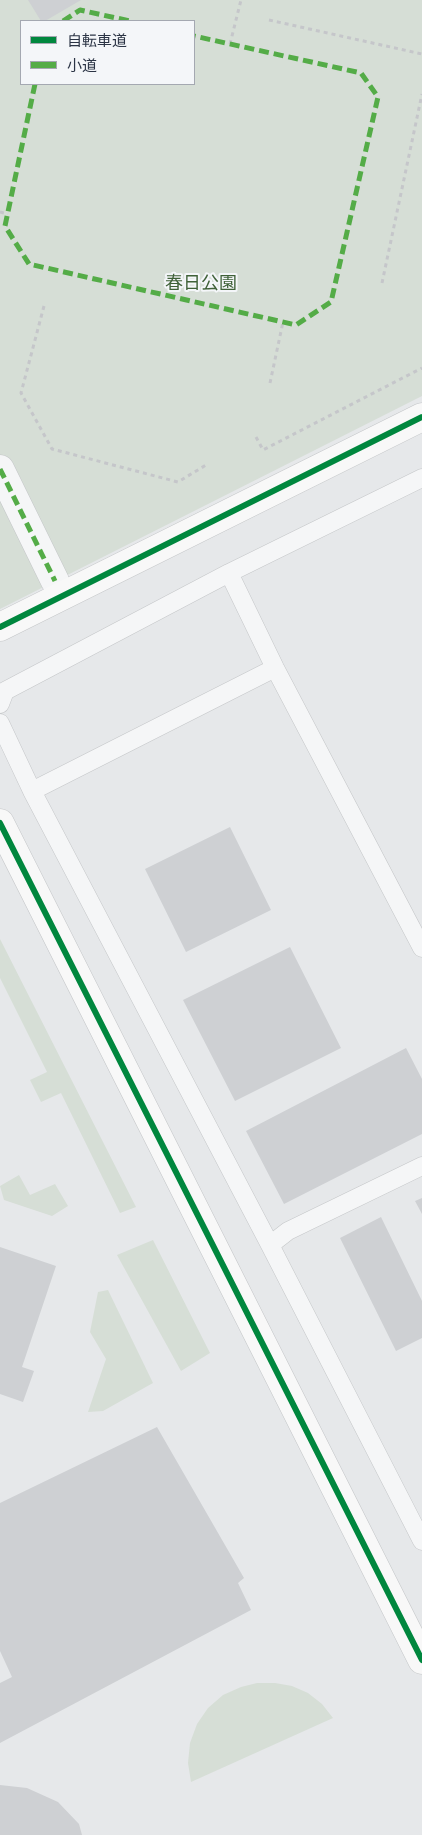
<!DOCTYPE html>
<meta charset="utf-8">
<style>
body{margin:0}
#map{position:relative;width:422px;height:1835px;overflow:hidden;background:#e6e8ea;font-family:"Fira Sans","Noto Sans JP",sans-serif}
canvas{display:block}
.legend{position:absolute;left:20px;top:20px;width:175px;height:65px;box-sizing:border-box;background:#f4f6f9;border:1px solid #a4a8b1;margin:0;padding:6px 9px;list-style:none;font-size:15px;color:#2b3445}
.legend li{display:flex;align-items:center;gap:10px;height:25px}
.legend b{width:25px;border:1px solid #a4a8b1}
</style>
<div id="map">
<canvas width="422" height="1835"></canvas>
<ul class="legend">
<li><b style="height:6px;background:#00873e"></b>自転車道</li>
<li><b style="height:6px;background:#54ac47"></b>小道</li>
</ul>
</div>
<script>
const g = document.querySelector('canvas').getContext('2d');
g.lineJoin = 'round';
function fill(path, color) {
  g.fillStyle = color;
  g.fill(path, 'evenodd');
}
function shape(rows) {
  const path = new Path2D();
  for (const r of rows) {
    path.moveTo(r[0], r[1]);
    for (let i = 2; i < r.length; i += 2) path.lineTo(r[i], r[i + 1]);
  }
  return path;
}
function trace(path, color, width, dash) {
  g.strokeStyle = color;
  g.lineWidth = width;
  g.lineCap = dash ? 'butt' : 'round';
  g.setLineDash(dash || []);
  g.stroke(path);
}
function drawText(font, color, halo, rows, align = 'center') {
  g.font = font + ' "Fira Sans","Noto Sans JP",sans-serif';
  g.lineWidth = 4;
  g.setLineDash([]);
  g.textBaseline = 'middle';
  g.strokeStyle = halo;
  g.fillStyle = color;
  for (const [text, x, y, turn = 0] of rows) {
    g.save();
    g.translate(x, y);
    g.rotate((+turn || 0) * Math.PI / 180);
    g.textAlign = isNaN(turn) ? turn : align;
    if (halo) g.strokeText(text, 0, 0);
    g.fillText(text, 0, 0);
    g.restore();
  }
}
const green = shape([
 [0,0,422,0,422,396,0,609],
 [21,21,194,21,194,84,21,84],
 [0,939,136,1207,120,1213,61,1093,41,1102,30,1080,47,1072,0,978],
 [19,1175,30,1195,55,1184,68,1206,52,1216,4,1200,0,1186],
 [153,1240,210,1353,181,1371,117,1255],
 [108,1290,153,1383,103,1411,88,1412,106,1359,90,1332,98,1292],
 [257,1683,275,1683,292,1686,308,1693,322,1704,333,1718,191,1782,188,1763,190,1743,197,1724,208,1708,223,1695,241,1687]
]);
const building = shape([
 [28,0,81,0,45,21,41,21],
 [230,827,271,910,186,952,145,869],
 [290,947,341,1048,235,1101,183,1000],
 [406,1048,422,1079,422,1134,284,1204,246,1131],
 [422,1198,422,1214,415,1201],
 [381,1217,422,1301,422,1338,396,1351,340,1238],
 [0,1247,56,1266,22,1367,34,1371,23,1402,0,1394],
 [157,1427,244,1578,238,1583,251,1610,0,1743,0,1683,12,1677,0,1651,0,1503],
 [0,1785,27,1788,58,1802,79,1824,82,1835,0,1835]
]);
const path = shape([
 [269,20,422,54],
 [230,44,241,0],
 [0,212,8,214],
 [382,283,422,94],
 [44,306,21,393,52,449,178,482,206,465],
 [270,383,283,322],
 [256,437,263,450,422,368]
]);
const lane = shape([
 [229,573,275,668,422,948],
 [0,704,5,691,229,573,422,478],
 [0,723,32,791,270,1245,422,1541],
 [32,791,275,668],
 [270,1245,288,1231,422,1166]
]);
const street = shape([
 [0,469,55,581]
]);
const secondary = shape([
 [0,627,422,417],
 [0,823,422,1660]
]);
const quiet = shape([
 [63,21,80,10,130,21],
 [35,84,5,226,29,264,296,325,331,302,378,97,361,73,194,36],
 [0,469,55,581]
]);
const cycleway = shape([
 [0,627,422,417],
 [0,823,422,1660]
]);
const parkNames = [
 ["春日公園",201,284]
];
fill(green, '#d6ded6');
fill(building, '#ced0d3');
trace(lane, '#c4c6c8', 19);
trace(street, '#c4c6c8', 29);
trace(secondary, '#c4c6c8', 29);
trace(path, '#c5c6ca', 3, [4, 4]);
trace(lane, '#f5f6f7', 18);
trace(street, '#f5f6f7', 28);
trace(secondary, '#f8f8f8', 28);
trace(quiet, '#54ac47', 5, [10, 5]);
trace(cycleway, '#00873e', 6);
drawText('18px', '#3f6138', '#f4f6f9', parkNames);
</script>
